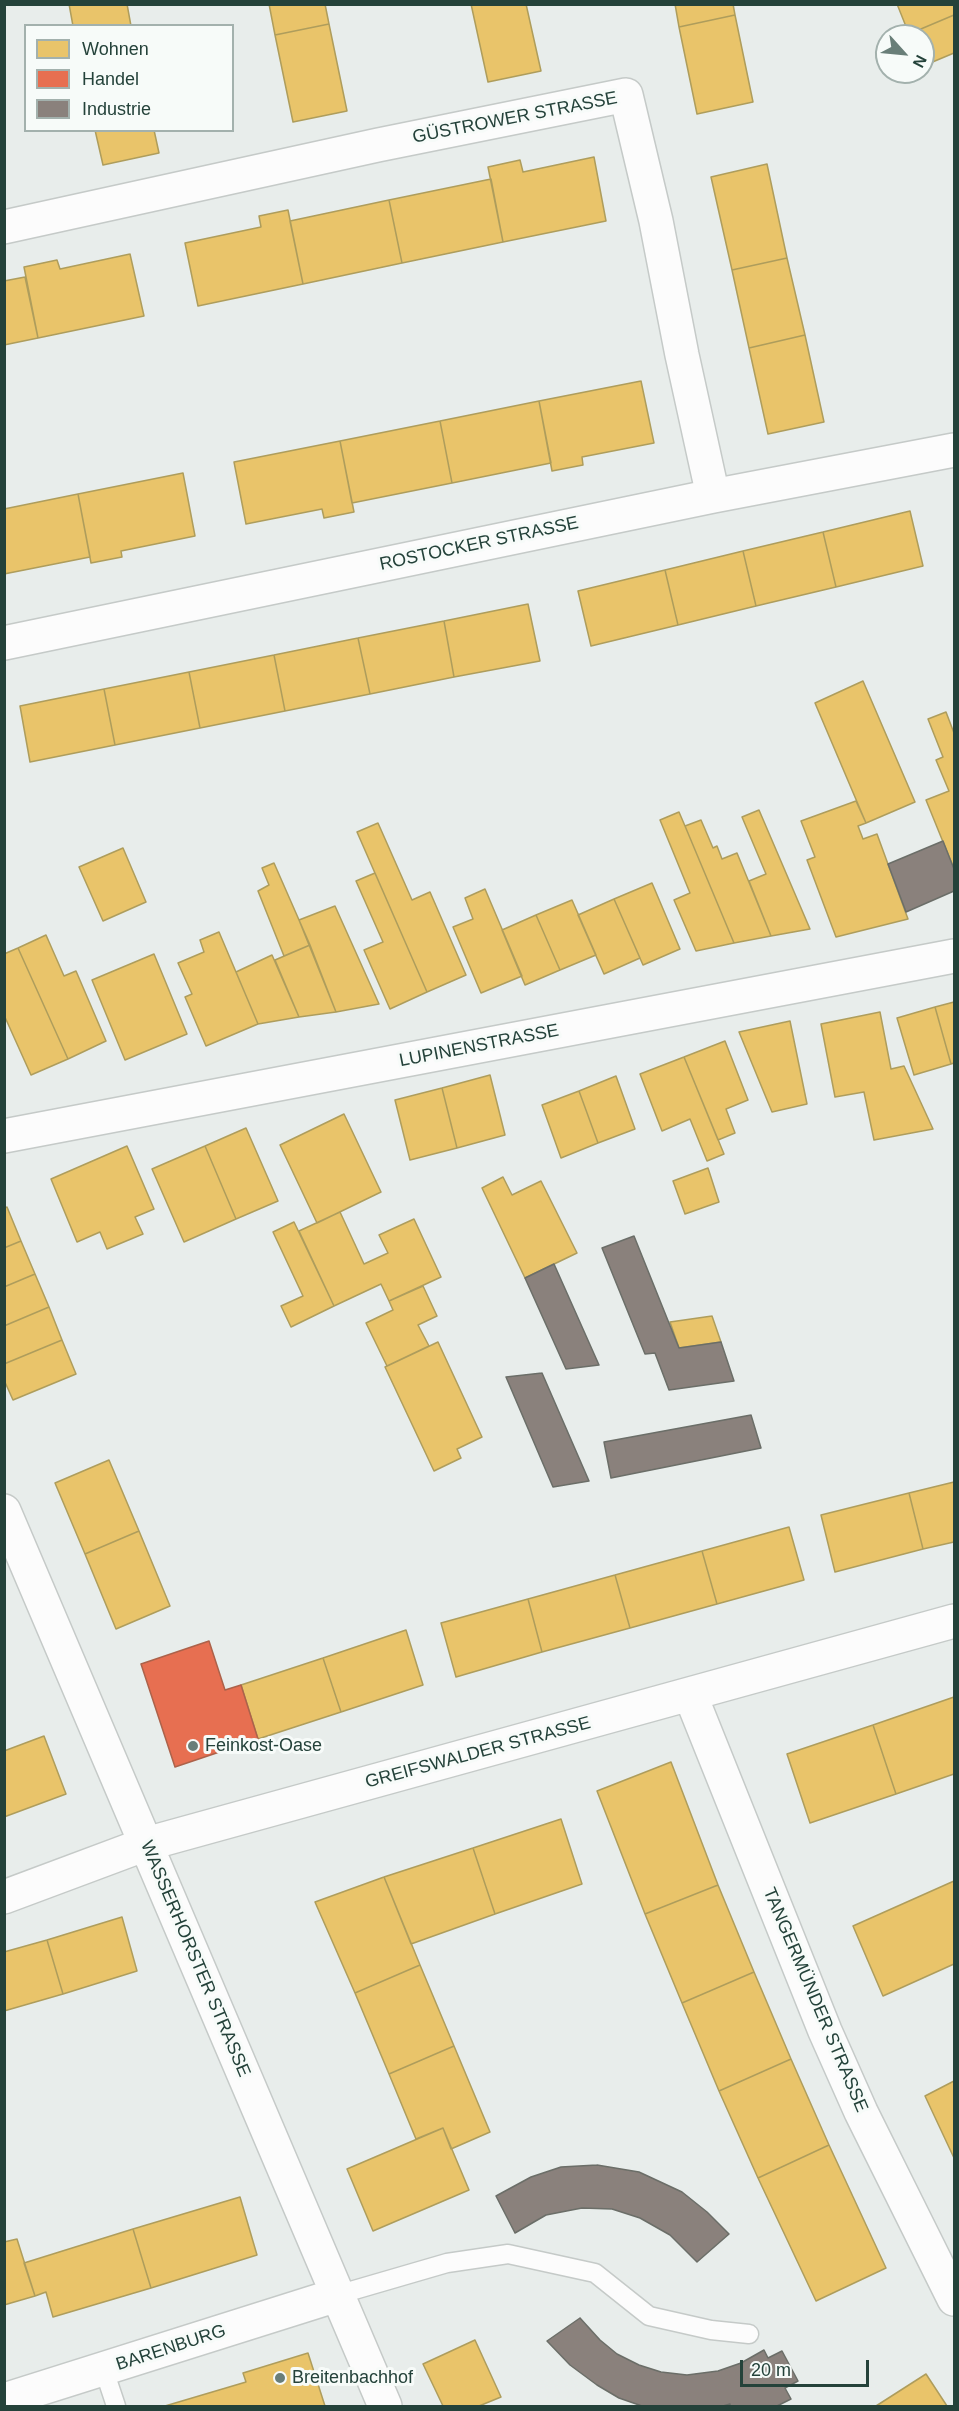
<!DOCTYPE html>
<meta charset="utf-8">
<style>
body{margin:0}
#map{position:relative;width:959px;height:2411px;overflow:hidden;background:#e8edeb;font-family:Arial,sans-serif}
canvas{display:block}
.frame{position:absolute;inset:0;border:6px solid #24423a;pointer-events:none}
.legend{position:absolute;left:24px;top:24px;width:210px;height:108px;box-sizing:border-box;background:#f7fbf9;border:2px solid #a3b1ad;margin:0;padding:8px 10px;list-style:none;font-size:18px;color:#24423a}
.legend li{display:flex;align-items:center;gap:12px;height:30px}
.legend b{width:30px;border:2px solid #a3b1ad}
.north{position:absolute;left:875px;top:24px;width:60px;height:60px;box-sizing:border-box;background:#f7fbf9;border:2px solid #a3b1ad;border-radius:50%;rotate:117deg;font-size:16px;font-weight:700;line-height:24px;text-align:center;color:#24423a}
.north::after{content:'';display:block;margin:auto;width:21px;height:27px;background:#697e78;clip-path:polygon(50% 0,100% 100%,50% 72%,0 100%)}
.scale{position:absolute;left:740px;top:2360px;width:129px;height:27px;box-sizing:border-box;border:3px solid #24423a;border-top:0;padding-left:8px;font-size:18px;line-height:21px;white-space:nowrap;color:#24423a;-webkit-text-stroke:4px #f7fbf9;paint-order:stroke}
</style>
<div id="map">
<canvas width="959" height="2411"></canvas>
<div class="frame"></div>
<ul class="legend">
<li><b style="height:16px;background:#e9c46a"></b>Wohnen</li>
<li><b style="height:16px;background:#e76f51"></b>Handel</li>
<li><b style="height:16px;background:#8a817c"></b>Industrie</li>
</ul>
<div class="north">N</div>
<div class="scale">20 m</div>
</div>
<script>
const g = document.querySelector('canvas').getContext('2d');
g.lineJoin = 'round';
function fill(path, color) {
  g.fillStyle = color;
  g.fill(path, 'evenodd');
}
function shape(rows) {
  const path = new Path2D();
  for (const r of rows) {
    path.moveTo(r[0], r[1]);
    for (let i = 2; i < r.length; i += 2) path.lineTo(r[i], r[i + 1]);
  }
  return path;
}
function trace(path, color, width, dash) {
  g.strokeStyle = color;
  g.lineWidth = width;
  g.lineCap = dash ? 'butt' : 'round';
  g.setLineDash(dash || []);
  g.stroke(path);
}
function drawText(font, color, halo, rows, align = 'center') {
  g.font = font + ' Arial,sans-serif';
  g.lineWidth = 6;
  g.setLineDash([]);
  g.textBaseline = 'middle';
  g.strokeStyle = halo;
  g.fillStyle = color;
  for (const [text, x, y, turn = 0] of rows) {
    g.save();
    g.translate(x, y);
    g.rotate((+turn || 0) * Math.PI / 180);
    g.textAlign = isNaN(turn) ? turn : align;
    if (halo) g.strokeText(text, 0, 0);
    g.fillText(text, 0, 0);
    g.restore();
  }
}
const homes = shape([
 [69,4,127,4,131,26,73,26,69,4],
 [269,4,325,4,329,24,275,35,269,4],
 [471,4,526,4,541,71,488,82,471,4],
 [675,4,733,4,735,15,679,27,675,4],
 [897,4,954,4,954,15,909,34,897,4],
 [735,15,753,102,697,114,679,27,735,15],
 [954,15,954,53,923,66,923,36,910,36,909,34,954,15],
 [329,24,347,111,293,122,275,35,329,24],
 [95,130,154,130,159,153,103,165,95,130],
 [594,157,606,221,503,242,488,167,520,160,523,172,594,157],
 [767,164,787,258,732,270,711,177,767,164],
 [491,179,503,242,402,263,389,200,491,179],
 [389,200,402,263,303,284,290,221,389,200],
 [288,210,303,284,198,306,185,243,261,227,259,216,288,210],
 [130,254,144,316,38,338,24,267,57,260,60,269,130,254],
 [787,258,805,335,749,348,732,270,787,258],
 [25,277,38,338,4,345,4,281,25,277],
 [805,335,824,422,768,434,749,348,805,335],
 [641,381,654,443,582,457,583,465,552,471,539,401,641,381],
 [539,401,551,463,452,483,440,421,539,401],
 [440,421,452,483,352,503,340,441,440,421],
 [340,441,354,512,324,518,322,509,246,524,234,462,340,441],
 [183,473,195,536,121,551,122,557,91,563,78,494,183,473],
 [78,494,90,557,4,574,4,509,78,494],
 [910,511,923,566,836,587,823,532,910,511],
 [823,532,836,587,756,606,743,551,823,532],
 [743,551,756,606,678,625,665,570,743,551],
 [665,570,678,625,591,646,578,591,665,570],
 [528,604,540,661,454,677,444,621,528,604],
 [444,621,454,677,370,694,358,638,444,621],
 [358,638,370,694,285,711,274,655,358,638],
 [274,655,285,711,200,728,189,672,274,655],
 [189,672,200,728,115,745,104,689,189,672],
 [863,681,915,802,866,823,815,703,863,681],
 [104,689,115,745,30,762,20,706,104,689],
 [946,712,954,733,954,869,926,800,949,791,936,760,943,757,928,719,946,712],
 [856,801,866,823,858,826,863,839,877,834,908,919,836,937,807,860,815,857,801,821,856,801],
 [759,810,810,929,771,936,749,881,766,874,742,817,759,810],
 [679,812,685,826,734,943,696,951,674,900,690,893,660,820,679,812],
 [701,820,713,848,717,846,722,859,737,853,771,936,734,943,685,826,701,820],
 [378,823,412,900,430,892,466,975,427,992,357,832,378,823],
 [123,848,146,902,103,921,79,867,123,848],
 [274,863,310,945,284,956,258,891,269,885,262,868,274,863],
 [375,873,427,992,390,1009,364,950,383,942,356,881,375,873],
 [652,883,680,949,643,965,614,899,652,883],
 [485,889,522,976,481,993,453,927,473,919,465,898,485,889],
 [614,899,640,958,604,974,578,915,614,899],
 [572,900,596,955,560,970,536,915,572,900],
 [335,906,379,1004,336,1012,299,920,335,906],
 [536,915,560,970,525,985,502,930,536,915],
 [219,932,258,1024,206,1046,185,997,192,994,178,963,204,952,200,940,219,932],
 [46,935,64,976,76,971,106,1041,68,1059,18,948,46,935],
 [310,945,336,1012,299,1017,275,960,310,945],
 [18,948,68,1059,31,1075,4,1015,4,954,18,948],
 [154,954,187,1034,125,1060,92,980,154,954],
 [272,955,299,1017,258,1024,236,972,272,955],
 [954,1002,954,1063,951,1064,935,1007,954,1002],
 [935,1007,951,1064,914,1075,897,1018,935,1007],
 [880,1012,891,1069,904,1066,933,1129,874,1140,864,1092,835,1097,821,1024,880,1012],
 [790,1021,807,1104,772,1112,739,1032,790,1021],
 [725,1041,748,1100,726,1109,735,1133,718,1140,684,1057,725,1041],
 [684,1057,724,1154,707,1161,690,1119,662,1131,640,1074,684,1057],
 [490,1075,505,1135,457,1148,442,1088,490,1075],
 [616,1076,635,1129,598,1143,579,1091,616,1076],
 [442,1088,457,1148,410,1160,395,1100,442,1088],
 [579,1091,598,1143,561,1158,542,1105,579,1091],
 [344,1114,381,1192,317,1223,280,1145,344,1114],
 [246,1128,278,1201,236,1219,205,1146,246,1128],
 [127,1146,154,1209,135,1217,143,1234,107,1249,100,1232,77,1242,51,1179,127,1146],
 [205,1146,236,1219,184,1242,152,1169,205,1146],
 [708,1168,719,1202,685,1214,673,1181,708,1168],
 [503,1177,512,1195,541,1181,577,1253,525,1278,482,1188,503,1177],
 [7,1207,21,1241,4,1248,4,1208,7,1207],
 [340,1212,364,1264,388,1253,379,1235,414,1219,441,1277,389,1301,381,1284,334,1306,299,1231,340,1212],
 [294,1222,334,1306,291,1327,281,1306,303,1296,273,1232,294,1222],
 [21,1241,35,1274,4,1287,4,1248,21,1241],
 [35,1274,49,1307,4,1326,4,1287,35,1274],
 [423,1286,437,1316,418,1325,429,1346,387,1366,366,1323,393,1310,389,1301,423,1286],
 [49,1307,62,1340,4,1364,4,1326,49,1307],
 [712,1316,721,1342,679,1348,670,1322,712,1316],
 [62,1340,76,1374,13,1400,4,1380,4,1364,62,1340],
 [438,1342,482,1437,457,1449,461,1458,434,1471,385,1367,438,1342],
 [109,1460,139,1531,85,1554,55,1483,109,1460],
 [954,1482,954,1542,923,1549,909,1493,954,1482],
 [909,1493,923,1549,835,1572,821,1515,909,1493],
 [789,1527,804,1580,717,1604,702,1551,789,1527],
 [139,1531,170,1606,116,1629,85,1554,139,1531],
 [702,1551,717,1604,630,1628,615,1575,702,1551],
 [615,1575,630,1628,542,1652,528,1599,615,1575],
 [528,1599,542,1652,456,1677,441,1623,528,1599],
 [406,1630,423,1685,341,1712,323,1658,406,1630],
 [323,1658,341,1712,258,1739,241,1685,323,1658],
 [954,1697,954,1774,896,1794,873,1725,954,1697],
 [873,1725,896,1794,810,1823,787,1754,873,1725],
 [44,1736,66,1794,4,1817,4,1751,44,1736],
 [671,1762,718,1885,645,1914,597,1791,671,1762],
 [561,1819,582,1884,495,1914,473,1848,561,1819],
 [473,1848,495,1914,411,1944,384,1877,473,1848],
 [384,1877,420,1965,355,1993,315,1902,384,1877],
 [954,1881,954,1964,883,1996,853,1926,954,1881],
 [718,1885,754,1972,682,2003,645,1914,718,1885],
 [122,1917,137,1971,63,1994,47,1940,122,1917],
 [47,1940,63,1994,4,2011,4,1952,47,1940],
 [420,1965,454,2046,389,2074,355,1993,420,1965],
 [754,1972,791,2059,719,2091,682,2003,754,1972],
 [454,2046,490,2132,451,2149,443,2128,416,2139,389,2074,454,2046],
 [791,2059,829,2145,758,2178,719,2091,791,2059],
 [954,2081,954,2158,925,2096,954,2081],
 [443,2128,469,2190,373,2231,347,2169,443,2128],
 [829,2145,886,2268,816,2301,758,2178,829,2145],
 [240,2197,257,2255,151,2288,133,2229,240,2197],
 [133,2229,151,2288,53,2317,46,2292,35,2296,24,2263,133,2229],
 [17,2239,35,2296,4,2305,4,2242,17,2239],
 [475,2340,501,2397,479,2406,443,2406,423,2364,475,2340],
 [308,2353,325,2406,165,2406,246,2382,243,2373,308,2353],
 [926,2374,947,2406,876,2406,926,2374]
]);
const shops = shape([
 [209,1641,225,1690,241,1685,258,1739,175,1767,141,1664,209,1641]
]);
const industry = shape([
 [943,841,954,869,954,891,906,912,888,864,943,841],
 [634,1236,679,1348,721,1342,734,1381,669,1390,655,1353,645,1354,602,1248,634,1236],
 [554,1264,599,1365,566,1369,525,1278,554,1264],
 [542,1373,589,1481,553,1487,506,1377,542,1373],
 [751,1415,761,1448,611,1478,604,1442,751,1415],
 [597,2165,639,2172,682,2192,707,2212,729,2234,697,2262,670,2235,640,2218,612,2209,582,2208,546,2215,515,2233,496,2196,531,2177,561,2167,597,2165],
 [580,2318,600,2340,617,2354,639,2365,661,2372,687,2375,718,2371,741,2363,764,2350,768,2358,782,2351,798,2381,785,2388,791,2399,777,2406,730,2406,730,2404,723,2406,642,2406,619,2398,597,2385,570,2365,547,2341,580,2318]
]);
const service = shape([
 [337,2295,447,2263,508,2254,595,2273,649,2316,711,2330,749,2334],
 [104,2370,116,2406]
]);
const minor = shape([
 [4,227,378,145,626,95,656,221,682,355,713,496],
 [4,643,713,496,954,450],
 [4,1136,954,956],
 [4,1511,385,2406],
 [690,1694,825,2031,861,2112,954,2299],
 [4,1897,146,1844,954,1621],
 [4,2400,337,2295]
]);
const markers = [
 [193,1746,6,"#697e78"],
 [280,2378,6,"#697e78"]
];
const streetNames = [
 ["GÜSTROWER STRASSE",515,118,-11],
 ["ROSTOCKER STRASSE",479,544,-12],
 ["LUPINENSTRASSE",479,1046,-11],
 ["GREIFSWALDER STRASSE",478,1753,-15],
 ["WASSERHORSTER STRASSE",195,1959,67],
 ["TANGERMÜNDER STRASSE",815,2000,67],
 ["BARENBURG",171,2348,-18]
];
const poiNames = [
 ["Feinkost-Oase",205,1746],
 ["Breitenbachhof",292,2378]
];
fill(homes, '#e9c46a');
trace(homes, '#ae9d5c', 1.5);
fill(shops, '#e76f51');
trace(shops, '#ac624a', 1.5);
fill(industry, '#8a817c');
trace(industry, '#6b6e68', 1.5);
trace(service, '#c5cac8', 21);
trace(minor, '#c5cac8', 36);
trace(service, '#fcfcfc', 18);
trace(minor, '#fcfcfc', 33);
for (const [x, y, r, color] of markers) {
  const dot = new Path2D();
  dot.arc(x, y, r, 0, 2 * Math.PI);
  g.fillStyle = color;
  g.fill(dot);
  trace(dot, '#f7fbf9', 2);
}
drawText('18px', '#24423a', '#f7fbf9', streetNames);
drawText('18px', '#24423a', '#f7fbf9', poiNames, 'left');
</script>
